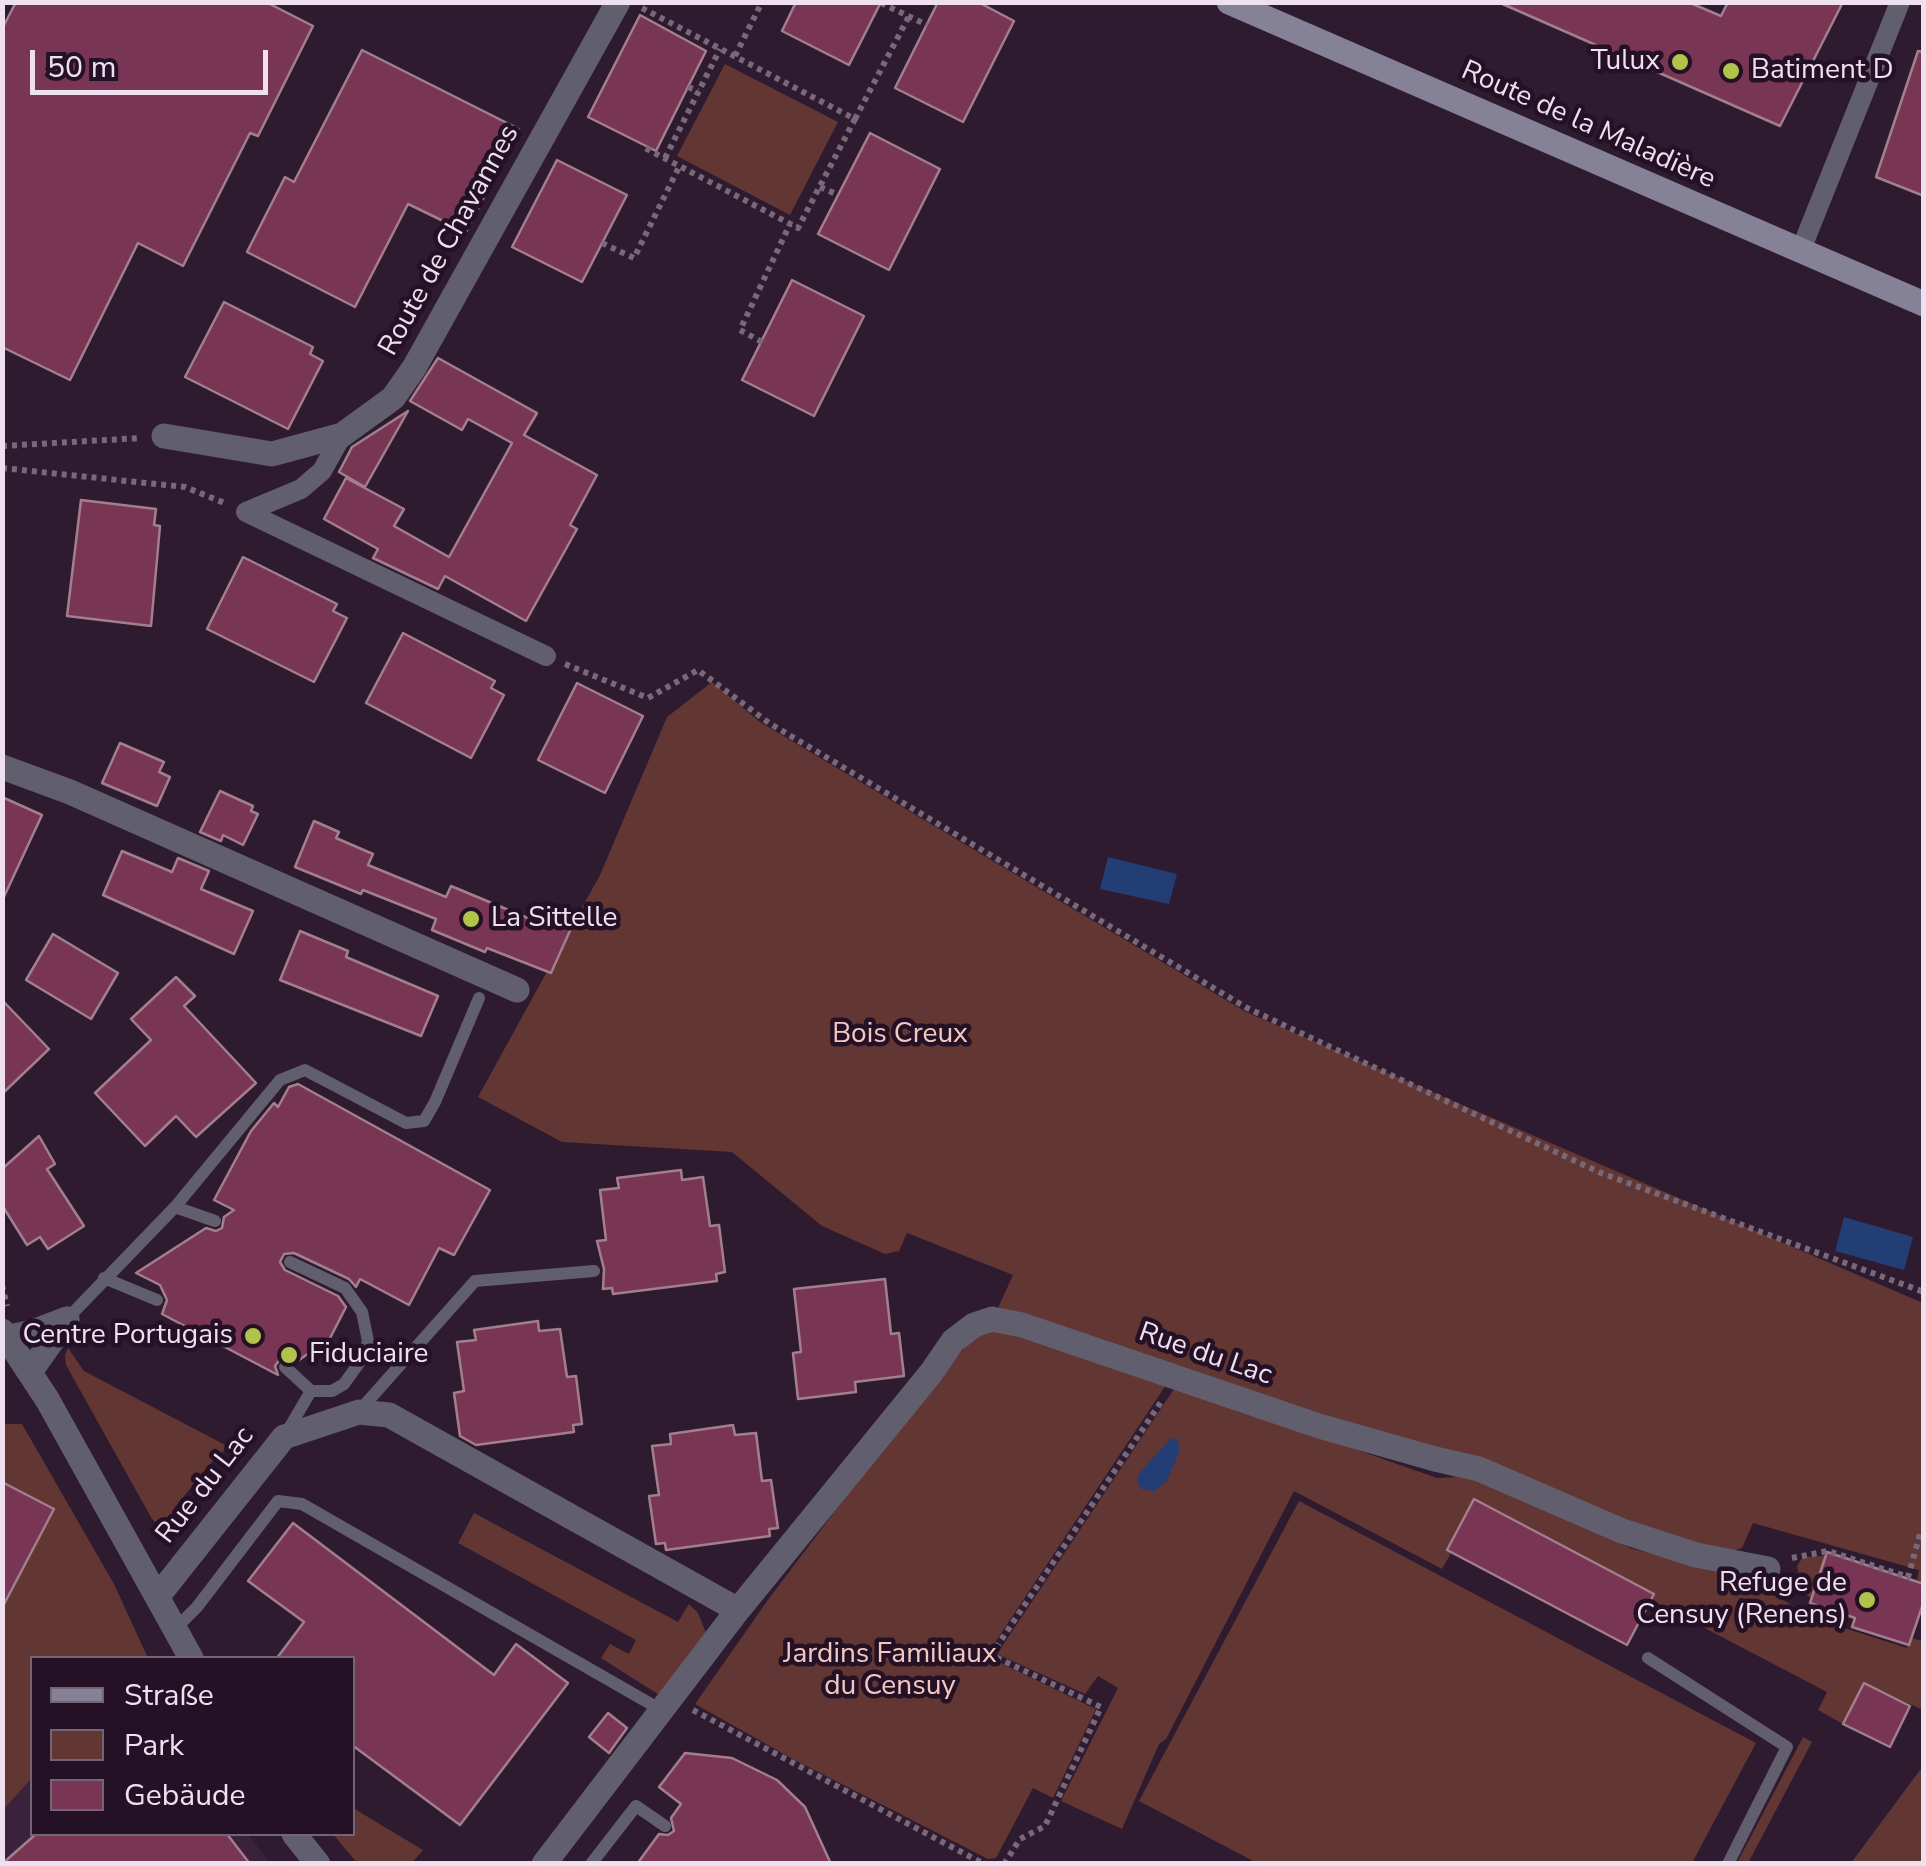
<!DOCTYPE html>
<meta charset="utf-8">
<style>
body{margin:0}
#map{position:relative;width:1926px;height:1866px;overflow:hidden;background:#2e1b30;font-family:"Nunito Sans",sans-serif}
canvas{display:block}
.frame{position:absolute;inset:0;border:5px solid #eee0ef;pointer-events:none}
.legend{position:absolute;left:30px;top:1656px;width:325px;height:180px;box-sizing:border-box;background:#241126;border:2px solid #756476;margin:0;padding:12px 18px;list-style:none;font-size:30px;color:#eee0ef}
.legend li{display:flex;align-items:center;gap:20px;height:50px}
.legend b{width:50px;border:2px solid #756476}
.scale{position:absolute;left:30px;top:50px;width:238px;height:45px;box-sizing:border-box;border:5px solid #eee0ef;border-top:0;padding-left:12px;font-size:30px;line-height:35px;white-space:nowrap;color:#eee0ef;-webkit-text-stroke:8px #241126;paint-order:stroke}
</style>
<div id="map">
<canvas width="1926" height="1866"></canvas>
<div class="frame"></div>
<ul class="legend">
<li><b style="height:12px;background:#858197"></b>Straße</li>
<li><b style="height:28px;background:#623633"></b>Park</li>
<li><b style="height:28px;background:#783654"></b>Gebäude</li>
</ul>
<div class="scale">50 m</div>
</div>
<script>
const g = document.querySelector('canvas').getContext('2d');
g.lineJoin = 'round';
function fill(path, color) {
  g.fillStyle = color;
  g.fill(path, 'evenodd');
}
function shape(rows) {
  const path = new Path2D();
  for (const r of rows) {
    path.moveTo(r[0], r[1]);
    for (let i = 2; i < r.length; i += 2) path.lineTo(r[i], r[i + 1]);
  }
  return path;
}
function trace(path, color, width, dash) {
  g.strokeStyle = color;
  g.lineWidth = width;
  g.lineCap = dash ? 'butt' : 'round';
  g.setLineDash(dash || []);
  g.stroke(path);
}
function drawText(font, color, halo, rows, align = 'center') {
  g.font = font + ' "Nunito Sans",sans-serif';
  g.lineWidth = 9;
  g.setLineDash([]);
  g.textBaseline = 'middle';
  g.strokeStyle = halo;
  g.fillStyle = color;
  for (const [text, x, y, turn = 0] of rows) {
    g.save();
    g.translate(x, y);
    g.rotate((+turn || 0) * Math.PI / 180);
    g.textAlign = isNaN(turn) ? turn : align;
    if (halo) g.strokeText(text, 0, 0);
    g.fillText(text, 0, 0);
    g.restore();
  }
}
const built = shape([
 [32,1778,32,1834,248,1834,270,1863,3,1863,2,1810]
]);
const green = shape([
 [725,64,838,122,790,215,677,156],
 [712,682,760,722,1246,1012,1923,1303,1923,1582,1917,1580,1919,1570,1753,1523,1742,1548,1728,1552,1706,1548,998,1308,1013,1275,907,1233,899,1251,885,1254,822,1226,732,1152,562,1142,478,1097,600,875,667,717],
 [1008,1330,1168,1382,986,1656,1096,1709,1053,1798,1033,1788,996,1858,988,1859,791,1758,695,1704,770,1597,873,1461,969,1342,979,1331],
 [68,1348,84,1371,229,1447,217,1456,175,1507,193,1521,187,1527,170,1533,163,1531,152,1519,66,1365,65,1355],
 [1176,1386,1437,1478,1477,1476,1630,1548,1756,1582,1810,1617,1907,1648,1911,1638,1922,1641,1923,1637,1923,1710,1864,1683,1843,1724,1818,1710,1827,1692,1651,1600,1653,1593,1474,1499,1447,1550,1451,1553,1442,1569,1294,1491,1166,1739,1159,1744,1122,1829,1061,1801,1118,1688,1098,1676,1085,1694,997,1654],
 [3,1424,22,1424,114,1584,147,1656,144,1658,32,1658,32,1778,3,1810,3,1608,53,1509,3,1482],
 [1299,1501,1756,1743,1692,1863,1257,1863,1139,1801],
 [474,1513,678,1622,689,1604,698,1613,707,1635,664,1698,601,1658,610,1644,629,1654,636,1640,458,1543],
 [1825,1556,1811,1598,1802,1592,1797,1566,1803,1557],
 [1803,1737,1812,1742,1748,1863,1737,1863],
 [1923,1766,1923,1863,1851,1863],
 [353,1808,423,1850,412,1863,357,1863,333,1834,352,1834]
]);
const water = shape([
 [1108,857,1177,874,1169,904,1100,889],
 [1844,1217,1913,1237,1904,1270,1835,1251],
 [1171,1438,1177,1439,1180,1450,1167,1481,1154,1491,1141,1489,1137,1480,1140,1472]
]);
const building = shape([
 [16,2,266,2,313,26,258,136,250,133,183,266,138,243,70,380,2,347,2,29,16,2],
 [796,2,881,2,849,65,782,31,796,2],
 [938,2,978,2,1014,21,963,122,895,88,938,2],
 [1498,2,1688,2,1721,16,1728,2,1843,2,1780,126,1498,2],
 [640,15,706,51,656,151,588,117,640,15],
 [362,50,519,129,466,232,408,204,355,307,247,252,285,177,294,182,362,50],
 [1918,51,1924,52,1924,196,1876,177,1918,51],
 [870,133,940,169,889,270,818,234,870,133],
 [557,160,627,195,582,282,512,247,557,160],
 [792,280,864,316,814,416,742,380,792,280],
 [224,302,313,347,310,354,323,361,288,429,185,377,224,302],
 [438,358,537,413,524,435,597,475,570,525,577,529,526,621,445,576,438,589,373,558,378,549,324,519,346,478,404,509,394,526,449,557,512,443,468,419,462,430,410,401,438,358],
 [408,411,365,487,339,472,352,447,408,411],
 [81,500,156,509,154,525,160,526,151,626,67,616,81,500],
 [243,557,337,604,333,611,347,618,314,682,207,629,243,557],
 [403,633,495,681,491,688,504,695,471,758,366,703,403,633],
 [577,683,643,716,605,793,538,760,577,683],
 [120,743,164,762,159,772,170,777,157,806,102,783,120,743],
 [220,791,253,806,251,811,258,814,243,845,223,835,221,841,200,832,220,791],
 [2,797,42,815,2,901,2,797],
 [314,821,339,832,336,838,373,854,368,865,446,897,451,886,535,921,540,909,573,924,551,973,487,948,485,952,432,930,436,919,363,890,361,894,295,867,314,821],
 [122,851,172,872,178,858,209,871,201,889,253,911,234,954,103,895,122,851],
 [300,931,348,951,346,957,438,996,421,1036,280,980,300,931],
 [53,934,118,973,91,1019,26,980,53,934],
 [176,977,195,996,184,1006,256,1083,196,1137,176,1116,145,1146,95,1093,151,1040,131,1019,176,977],
 [2,1000,49,1049,2,1094,2,1000],
 [298,1084,490,1190,454,1255,439,1248,409,1305,360,1279,356,1287,349,1279,294,1253,284,1254,280,1262,285,1270,338,1296,346,1307,326,1346,320,1345,295,1363,288,1358,281,1358,275,1366,278,1375,162,1314,167,1300,160,1285,136,1273,206,1228,216,1231,222,1228,224,1217,234,1210,214,1200,251,1131,274,1103,278,1107,289,1087,298,1084],
 [39,1136,55,1164,47,1169,84,1226,48,1249,40,1237,27,1245,2,1205,2,1169,39,1136],
 [681,1170,682,1180,703,1177,710,1226,719,1225,725,1272,716,1274,717,1281,613,1294,612,1288,603,1289,604,1269,597,1241,606,1240,600,1190,619,1188,617,1178,681,1170],
 [885,1279,891,1334,899,1333,904,1376,855,1382,856,1392,798,1399,793,1353,801,1352,794,1289,885,1279],
 [538,1321,539,1331,560,1329,567,1377,576,1376,582,1424,573,1425,574,1432,476,1445,460,1436,454,1393,464,1391,457,1342,476,1340,474,1330,538,1321],
 [733,1425,735,1435,756,1433,762,1481,771,1480,778,1528,769,1529,770,1536,666,1550,665,1543,656,1544,649,1496,659,1495,652,1446,671,1444,670,1434,733,1425],
 [2,1482,54,1509,2,1608,2,1482],
 [1474,1499,1654,1594,1627,1645,1447,1550,1474,1499],
 [293,1523,494,1675,516,1644,568,1683,460,1825,352,1745,352,1658,277,1658,304,1622,248,1581,293,1523],
 [1827,1552,1924,1584,1924,1601,1909,1645,1852,1627,1855,1618,1810,1603,1827,1552],
 [1864,1683,1910,1706,1890,1747,1843,1724,1864,1683],
 [608,1713,627,1728,609,1753,589,1737,608,1713],
 [685,1753,732,1758,777,1780,805,1807,831,1864,637,1864,659,1834,668,1835,674,1831,671,1818,681,1804,659,1787,685,1753],
 [36,1834,227,1834,250,1864,2,1864,36,1834]
]);
const path = shape([
 [881,3,927,25],
 [642,8,855,119,798,228,645,148],
 [735,56,762,2],
 [688,87,698,91],
 [855,119,909,16],
 [665,158,720,49],
 [820,187,838,195],
 [602,243,634,258,679,167],
 [762,342,740,330,790,224],
 [2,446,141,438],
 [2,468,185,487,227,504],
 [565,664,648,698,698,670,769,723,1247,1008,1601,1173,1924,1292],
 [2,1285,7,1306],
 [1792,1558,1828,1551,1908,1577,1920,1534,1924,1535],
 [693,1710,984,1864],
 [1004,1864,1020,1839,1045,1826,1101,1707,991,1655,1163,1399]
]);
const service = shape([
 [175,1207,215,1221],
 [290,1262,345,1288,362,1312,368,1341,362,1359,344,1384,332,1391,311,1391],
 [104,1278,157,1300],
 [67,1319,175,1207,280,1080,305,1070,406,1123,424,1121,435,1102,479,998],
 [360,1410,475,1281,594,1271],
 [285,1435,311,1391,285,1367],
 [175,1629,197,1607,278,1501,302,1504,663,1711],
 [1648,1658,1787,1747,1728,1864],
 [591,1864,636,1806,665,1826]
]);
const pedestrian = shape([
 [1800,252,1900,2],
 [342,435,322,471,301,489,246,512,546,656]
]);
const minor = shape([
 [164,436,272,454,342,435,393,398,414,368,618,2],
 [2,767,70,792,517,990],
 [9,1337,33,1332,67,1319],
 [30,1372,67,1319],
 [158,1596,284,1437,359,1412,389,1415,738,1610],
 [544,1864,738,1610,931,1373,953,1341,974,1325,992,1319,1022,1325,1319,1426,1435,1459,1479,1469,1622,1531,1696,1555,1768,1569]
]);
const tertiary = shape([
 [2,1331,47,1399,191,1658],
 [294,1834,318,1864]
]);
const secondary = shape([
 [1229,2,1924,304]
]);
const markers = [
 [1680,62,10,"#b2c34c"],
 [1731,71,10,"#b2c34c"],
 [471,919,10,"#b2c34c"],
 [253,1336,10,"#b2c34c"],
 [289,1355,10,"#b2c34c"],
 [1867,1600,10,"#b2c34c"]
];
const poiNames = [
 ["Tulux",1660,62],
 ["Batiment D",1751,71,"left"],
 ["La Sittelle",491,919,"left"],
 ["Centre Portugais",233,1336],
 ["Fiduciaire",309,1355,"left"],
 ["Refuge de",1847,1584],
 ["Censuy (Renens)",1847,1616]
];
const streetNames = [
 ["Route de la Maladière",1588,126,24],
 ["Route de Chavannes",450,241,-61],
 ["Rue du Lac",1205,1355,19],
 ["Rue du Lac",206,1486,-52]
];
const parkNames = [
 ["Bois Creux",900,1035],
 ["Jardins Familiaux",890,1655],
 ["du Censuy",890,1687]
];
fill(built, '#3a213c');
fill(green, '#623633');
fill(water, '#223e74');
fill(building, '#783654');
trace(building, '#a37f8d', 2.5);
trace(path, '#79687a', 6, [5, 5]);
trace(service, '#615f6d', 12);
trace(pedestrian, '#615f6d', 20);
trace(minor, '#615f6d', 25);
trace(tertiary, '#615f6d', 25);
trace(secondary, '#858197', 25);
for (const [x, y, r, color] of markers) {
  const dot = new Path2D();
  dot.arc(x, y, r, 0, 2 * Math.PI);
  g.fillStyle = color;
  g.fill(dot);
  trace(dot, '#241126', 4);
}
drawText('28px', '#eee0ef', '#241126', poiNames, 'right');
drawText('28px', '#eee0ef', '#241126', streetNames);
drawText('28px', '#f3c7c2', '#241126', parkNames);
</script>
